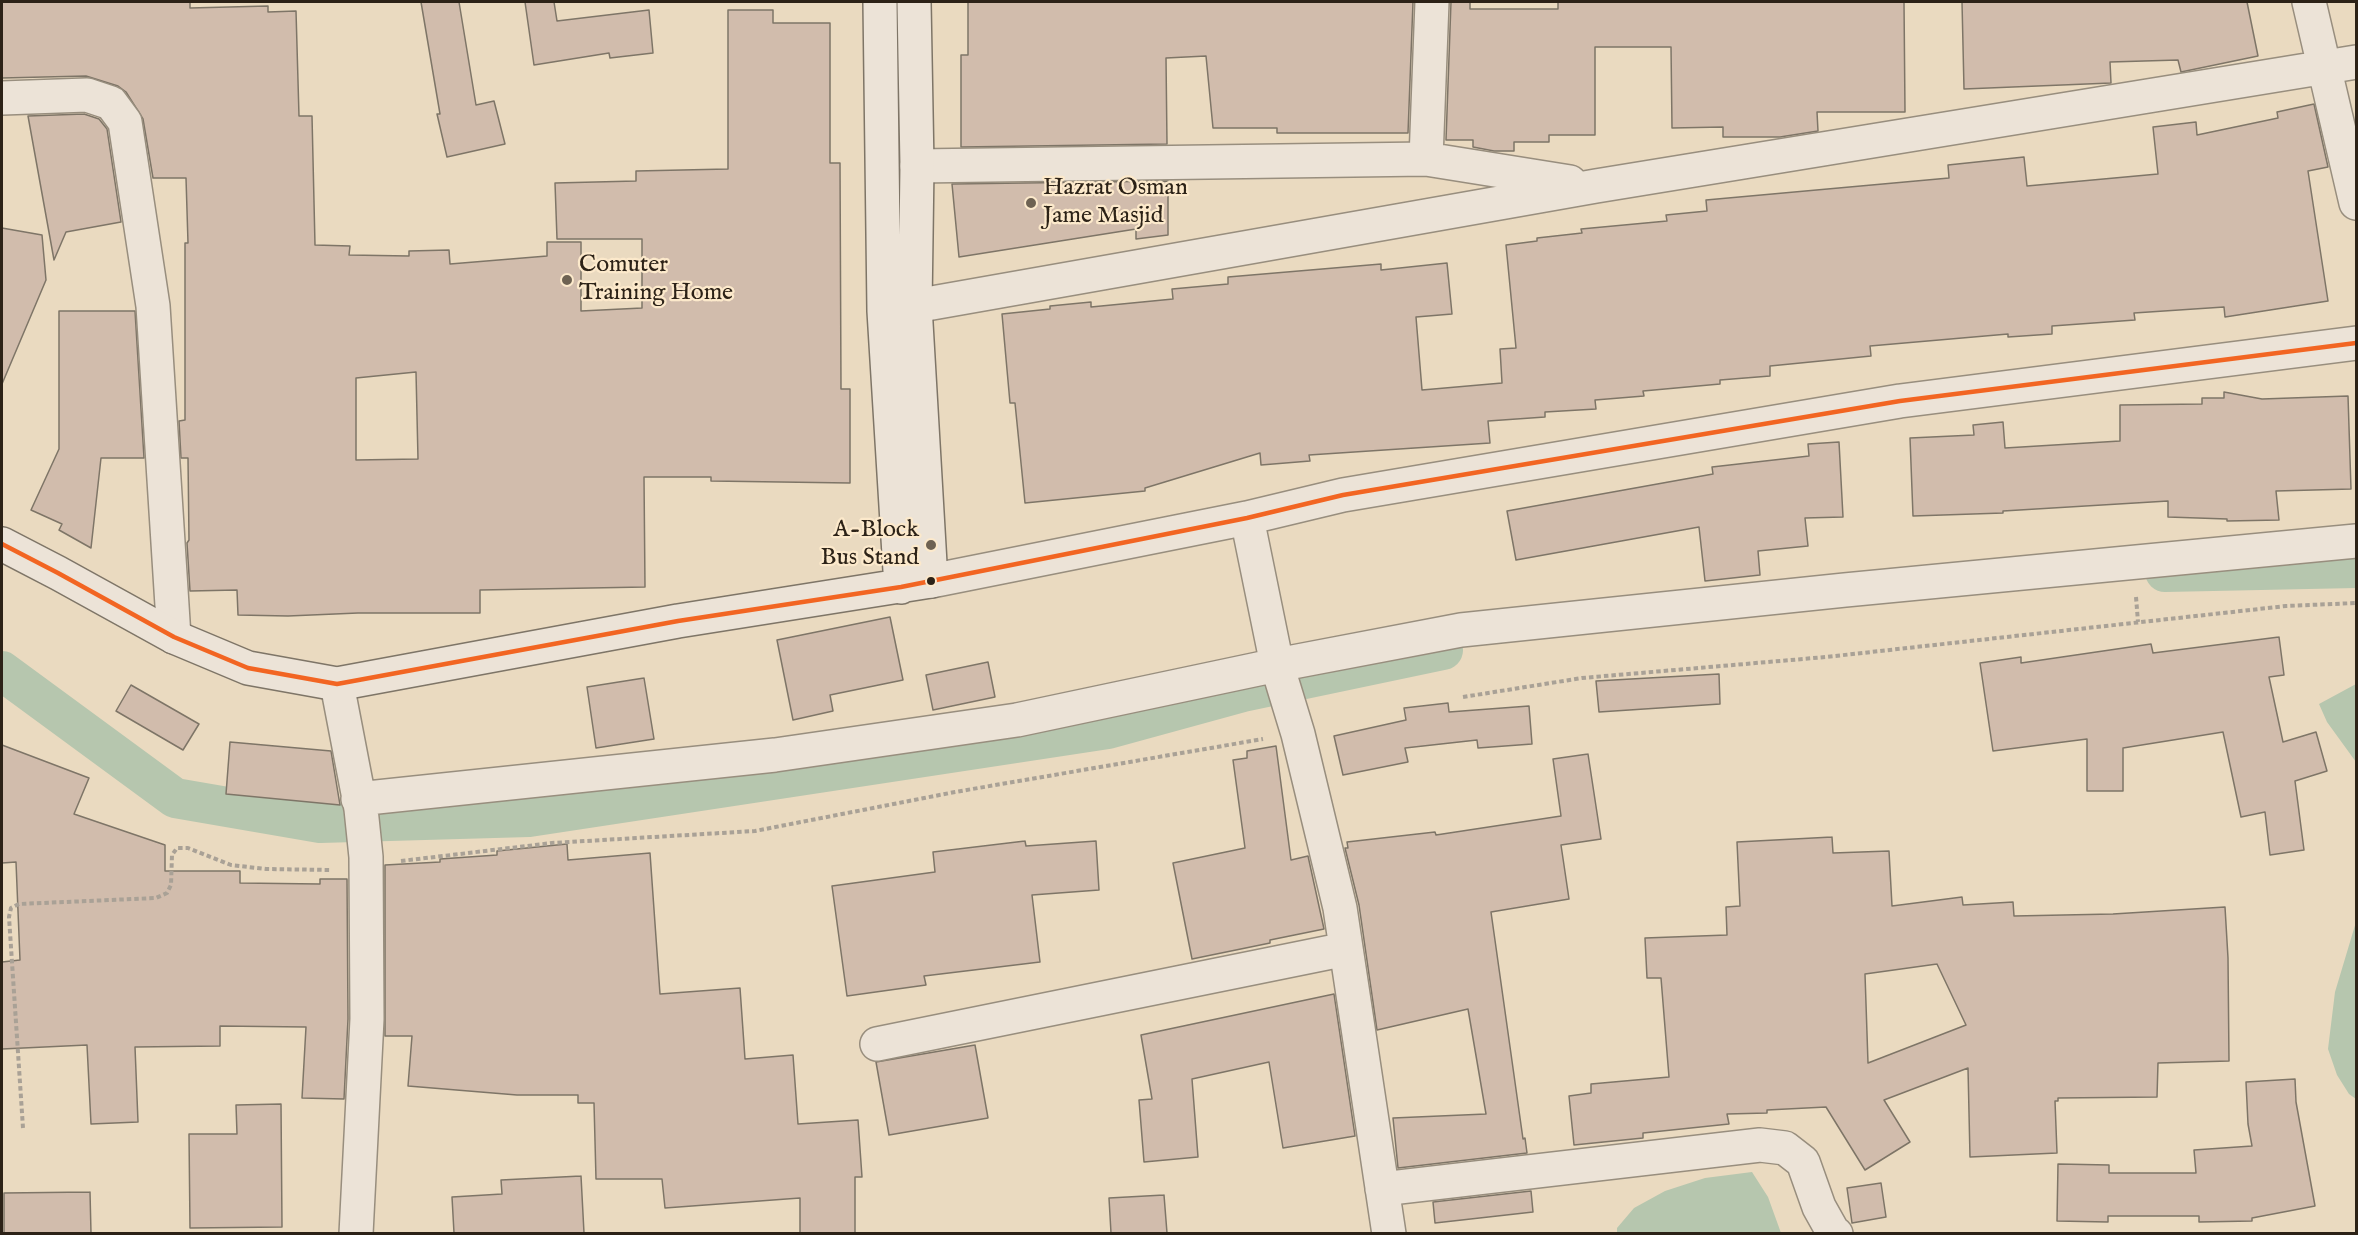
<!DOCTYPE html>
<style>
body{margin:0}
#map{position:relative;width:2358px;height:1235px;overflow:hidden;background:#eadac0;font-family:"IM FELL English",serif}
canvas{display:block}
.frame{position:absolute;inset:0;border:3px solid #2c2217;pointer-events:none}
</style>
<div id="map">
<canvas width="2358" height="1235"></canvas>
<div class="frame"></div>
</div>
<script>
const g = document.querySelector('canvas').getContext('2d');
g.lineJoin = 'round';
function fill(path, color) {
  g.fillStyle = color;
  g.fill(path, 'evenodd');
}
function shape(rows) {
  const path = new Path2D();
  for (const r of rows) {
    path.moveTo(r[0], r[1]);
    for (let i = 2; i < r.length; i += 2) path.lineTo(r[i], r[i + 1]);
  }
  return path;
}
function trace(path, color, width, dash) {
  g.strokeStyle = color;
  g.lineWidth = width;
  g.lineCap = dash ? 'butt' : 'round';
  g.setLineDash(dash || []);
  g.stroke(path);
}
function drawText(font, color, halo, rows, align = 'center') {
  g.font = font + ' "IM FELL English",serif';
  g.lineWidth = 4.5;
  g.setLineDash([]);
  g.textBaseline = 'middle';
  g.strokeStyle = halo;
  g.fillStyle = color;
  for (const [text, x, y, turn = 0] of rows) {
    g.save();
    g.translate(x, y);
    g.rotate((+turn || 0) * Math.PI / 180);
    g.textAlign = isNaN(turn) ? turn : align;
    if (halo) g.strokeText(text, 0, 0);
    g.fillText(text, 0, 0);
    g.restore();
  }
}
const water = shape([
 [2356,684,2356,762,2327,722,2319,704],
 [2356,922,2356,1099,2349,1094,2337,1075,2328,1049,2335,992],
 [1752,1172,1768,1197,1781,1233,1617,1233,1617,1228,1634,1208,1665,1191,1705,1178]
]);
const canal = shape([
 [2165,572,2356,568],
 [2,671,175,798,320,823,529,817,1108,729,1243,692,1443,650]
]);
const building = shape([
 [2,2,190,2,190,8,268,6,268,12,296,11,299,116,312,116,315,245,350,246,349,255,409,256,409,251,449,250,450,264,547,256,547,242,581,242,581,311,642,308,642,239,557,239,555,183,636,181,636,171,728,169,728,10,773,10,773,23,830,23,830,163,840,163,841,389,850,389,850,483,711,481,711,477,644,477,645,587,480,590,480,613,358,613,288,616,238,615,237,590,190,591,187,543,189,540,188,458,181,458,179,421,185,420,185,243,188,243,186,178,153,178,143,119,126,92,118,86,86,76,2,78,2,2],
 [416,372,418,459,356,460,356,378,416,372],
 [421,2,459,2,476,105,494,101,505,144,447,157,437,114,440,114,421,2],
 [525,2,554,2,557,21,649,10,653,53,610,58,609,53,534,65,525,2],
 [968,2,1413,2,1408,133,1277,133,1277,128,1213,128,1206,56,1166,58,1167,144,961,147,961,55,968,55,968,2],
 [1451,2,1470,2,1470,9,1558,9,1558,2,1904,2,1905,112,1817,112,1818,131,1780,137,1723,137,1723,127,1672,128,1671,47,1595,47,1595,135,1549,135,1549,142,1514,142,1514,151,1494,151,1473,147,1473,140,1446,140,1451,2],
 [1962,2,2247,2,2258,56,2181,72,2178,60,2110,62,2111,83,1964,89,1962,2],
 [2314,104,2328,167,2308,171,2328,301,2225,317,2224,307,2134,313,2135,320,2052,326,2052,334,2008,337,2008,334,1870,346,1871,356,1770,366,1770,376,1720,380,1720,384,1643,391,1644,396,1595,400,1596,409,1545,412,1545,417,1488,421,1490,443,1309,455,1310,461,1261,465,1260,453,1145,488,1145,491,1025,503,1015,403,1010,403,1002,314,1050,309,1050,306,1091,302,1091,307,1173,299,1172,289,1228,284,1228,277,1381,264,1381,270,1447,263,1452,314,1416,317,1422,390,1502,383,1500,349,1516,348,1506,245,1537,241,1537,238,1582,233,1581,229,1667,221,1666,215,1707,211,1706,200,1949,178,1948,165,2024,157,2027,186,2158,174,2153,127,2196,122,2197,135,2278,118,2277,112,2314,104],
 [84,114,99,119,107,129,121,222,66,232,54,260,28,116,84,114],
 [1168,181,1168,235,1136,239,1136,229,959,257,952,184,1168,181],
 [2,228,42,235,46,280,2,384,2,228],
 [59,311,135,311,144,458,101,458,91,548,59,530,62,524,31,510,59,449,59,311],
 [2224,392,2262,399,2348,396,2351,489,2276,491,2279,520,2227,521,2227,519,2168,517,2168,501,2003,511,2003,513,1913,516,1910,438,1974,435,1973,425,2003,422,2005,448,2120,441,2120,405,2202,404,2202,398,2224,398,2224,392],
 [1839,442,1843,517,1805,518,1808,546,1758,551,1760,575,1705,581,1699,527,1516,560,1507,511,1713,474,1712,467,1809,456,1808,444,1839,442],
 [890,617,903,680,830,695,833,711,793,720,777,640,890,617],
 [2279,637,2284,675,2269,677,2283,742,2316,732,2327,771,2295,781,2304,850,2270,855,2265,812,2241,817,2223,732,2123,748,2123,791,2087,791,2087,739,1993,751,1980,663,2021,657,2021,663,2151,644,2153,653,2279,637],
 [988,662,995,697,933,710,926,675,988,662],
 [1719,674,1720,704,1599,712,1596,681,1719,674],
 [644,678,654,739,596,748,587,687,644,678],
 [131,685,199,724,183,750,116,711,131,685],
 [1448,703,1449,712,1529,706,1532,744,1478,748,1477,740,1405,748,1408,762,1343,775,1334,736,1406,720,1404,708,1448,703],
 [230,742,331,751,340,805,226,794,230,742],
 [2,745,89,778,74,814,165,845,165,871,240,871,240,883,320,884,320,879,347,879,348,1019,344,1099,302,1098,306,1027,220,1026,220,1046,135,1047,138,1122,91,1124,87,1045,2,1049,2,962,20,960,16,862,2,863,2,745],
 [1276,746,1291,860,1308,856,1324,929,1270,940,1270,943,1192,959,1173,863,1245,848,1233,760,1247,758,1247,751,1276,746],
 [1588,754,1601,839,1561,845,1569,899,1491,912,1523,1139,1525,1138,1527,1153,1398,1168,1393,1118,1486,1114,1468,1009,1377,1030,1359,905,1345,848,1348,848,1347,842,1435,832,1436,835,1561,816,1553,759,1588,754],
 [1832,837,1833,853,1889,851,1892,906,1962,897,1963,905,2013,902,2014,916,2113,914,2225,907,2228,958,2229,1061,2158,1063,2157,1097,2058,1098,2058,1101,2055,1101,2057,1153,1970,1157,1968,1068,1884,1100,1910,1142,1865,1170,1826,1107,1767,1110,1767,1113,1727,1114,1729,1124,1643,1133,1643,1138,1574,1145,1569,1096,1591,1093,1591,1084,1669,1077,1661,978,1647,978,1645,938,1727,935,1726,907,1740,906,1737,842,1832,837],
 [1937,964,1966,1025,1868,1063,1865,974,1937,964],
 [1025,841,1026,846,1096,841,1099,890,1032,895,1040,962,924,976,926,985,847,996,832,886,935,872,933,852,1025,841],
 [567,844,568,860,650,853,660,994,740,988,745,1059,793,1055,798,1124,858,1120,862,1177,855,1177,855,1233,800,1233,800,1198,665,1208,662,1179,596,1179,594,1103,578,1103,578,1095,517,1095,408,1086,412,1036,385,1036,385,865,440,862,440,859,497,855,497,851,567,844],
 [1334,994,1355,1136,1283,1148,1269,1062,1192,1079,1198,1157,1144,1162,1139,1100,1152,1099,1141,1035,1334,994],
 [975,1045,988,1118,889,1135,876,1062,975,1045],
 [2295,1079,2296,1102,2315,1206,2252,1218,2252,1221,2199,1222,2199,1216,2108,1216,2108,1222,2057,1221,2058,1164,2109,1165,2109,1173,2196,1173,2194,1150,2252,1146,2248,1124,2246,1082,2295,1079],
 [281,1104,282,1227,190,1228,189,1134,237,1134,236,1105,281,1104],
 [581,1176,584,1233,454,1233,452,1197,502,1194,501,1180,581,1176],
 [1881,1183,1886,1217,1852,1223,1847,1188,1881,1183],
 [1531,1191,1533,1212,1435,1223,1433,1202,1531,1191],
 [90,1192,91,1233,4,1233,4,1193,90,1192],
 [1164,1195,1167,1233,1111,1233,1109,1198,1164,1195]
]);
const path = shape([
 [2136,597,2138,622],
 [1463,697,1582,678,1826,657,2286,606,2356,603],
 [401,861,552,843,755,831,955,792,1263,739],
 [23,1128,9,917,11,908,19,904,156,898,167,893,171,885,172,855,177,848,188,848,231,865,266,869,332,870]
]);
const street = shape([
 [2309,2,2356,203],
 [2,98,87,95,111,103,125,122,153,306,174,637],
 [1426,159,1432,2],
 [917,166,1426,159,1570,182],
 [915,306,1596,186,2356,62],
 [1247,518,1277,665,1298,734,1340,908,1389,1234],
 [931,581,1247,518,1343,495,1900,401,2356,343],
 [337,684,361,809,366,857,367,1019,356,1234],
 [358,799,775,755,1017,720,1277,665,1461,630,1845,590,2356,541],
 [877,1044,1346,949],
 [1382,1189,1760,1145,1785,1148,1803,1162,1819,1207,1833,1232,1836,1234]
]);
const secondary = shape([
 [880,2,884,311,901,587],
 [2,544,58,573,174,637,248,668,337,684,678,621,931,581,915,306,917,166,914,2]
]);
const bus1 = shape([
 [2,544,58,573,174,637,248,668,337,684,678,621,901,587,1247,518,1343,495,1900,401,2356,343]
]);
const markers = [
 [1031,203,6,"#6e6252"],
 [567,280,6,"#6e6252"],
 [931,545,6,"#6e6252"],
 [931,581,5,"#2c2217"]
];
const poiNames = [
 ["Hazrat Osman",1043,189],
 ["Jame Masjid",1043,217],
 ["Comuter",579,266],
 ["Training Home",579,294],
 ["A-Block",919,531,"right"],
 ["Bus Stand",919,559,"right"]
];
fill(water, '#b6c6ae');
trace(canal, '#b6c6ae', 40);
fill(building, '#d1bcac');
trace(building, '#7e7567', 1.5);
trace(street, '#988e7e', 36);
trace(secondary, '#7e7567', 36);
trace(path, '#a9a196', 4, [4.5, 3]);
trace(street, '#ece3d7', 33);
trace(secondary, '#ece3d7', 33);
trace(bus1, '#f26522', 4.5);
for (const [x, y, r, color] of markers) {
  const dot = new Path2D();
  dot.arc(x, y, r, 0, 2 * Math.PI);
  g.fillStyle = color;
  g.fill(dot);
  trace(dot, '#fce9cb', 2);
}
drawText('24px', '#2c2217', '#fce9cb', poiNames, 'left');
</script>
